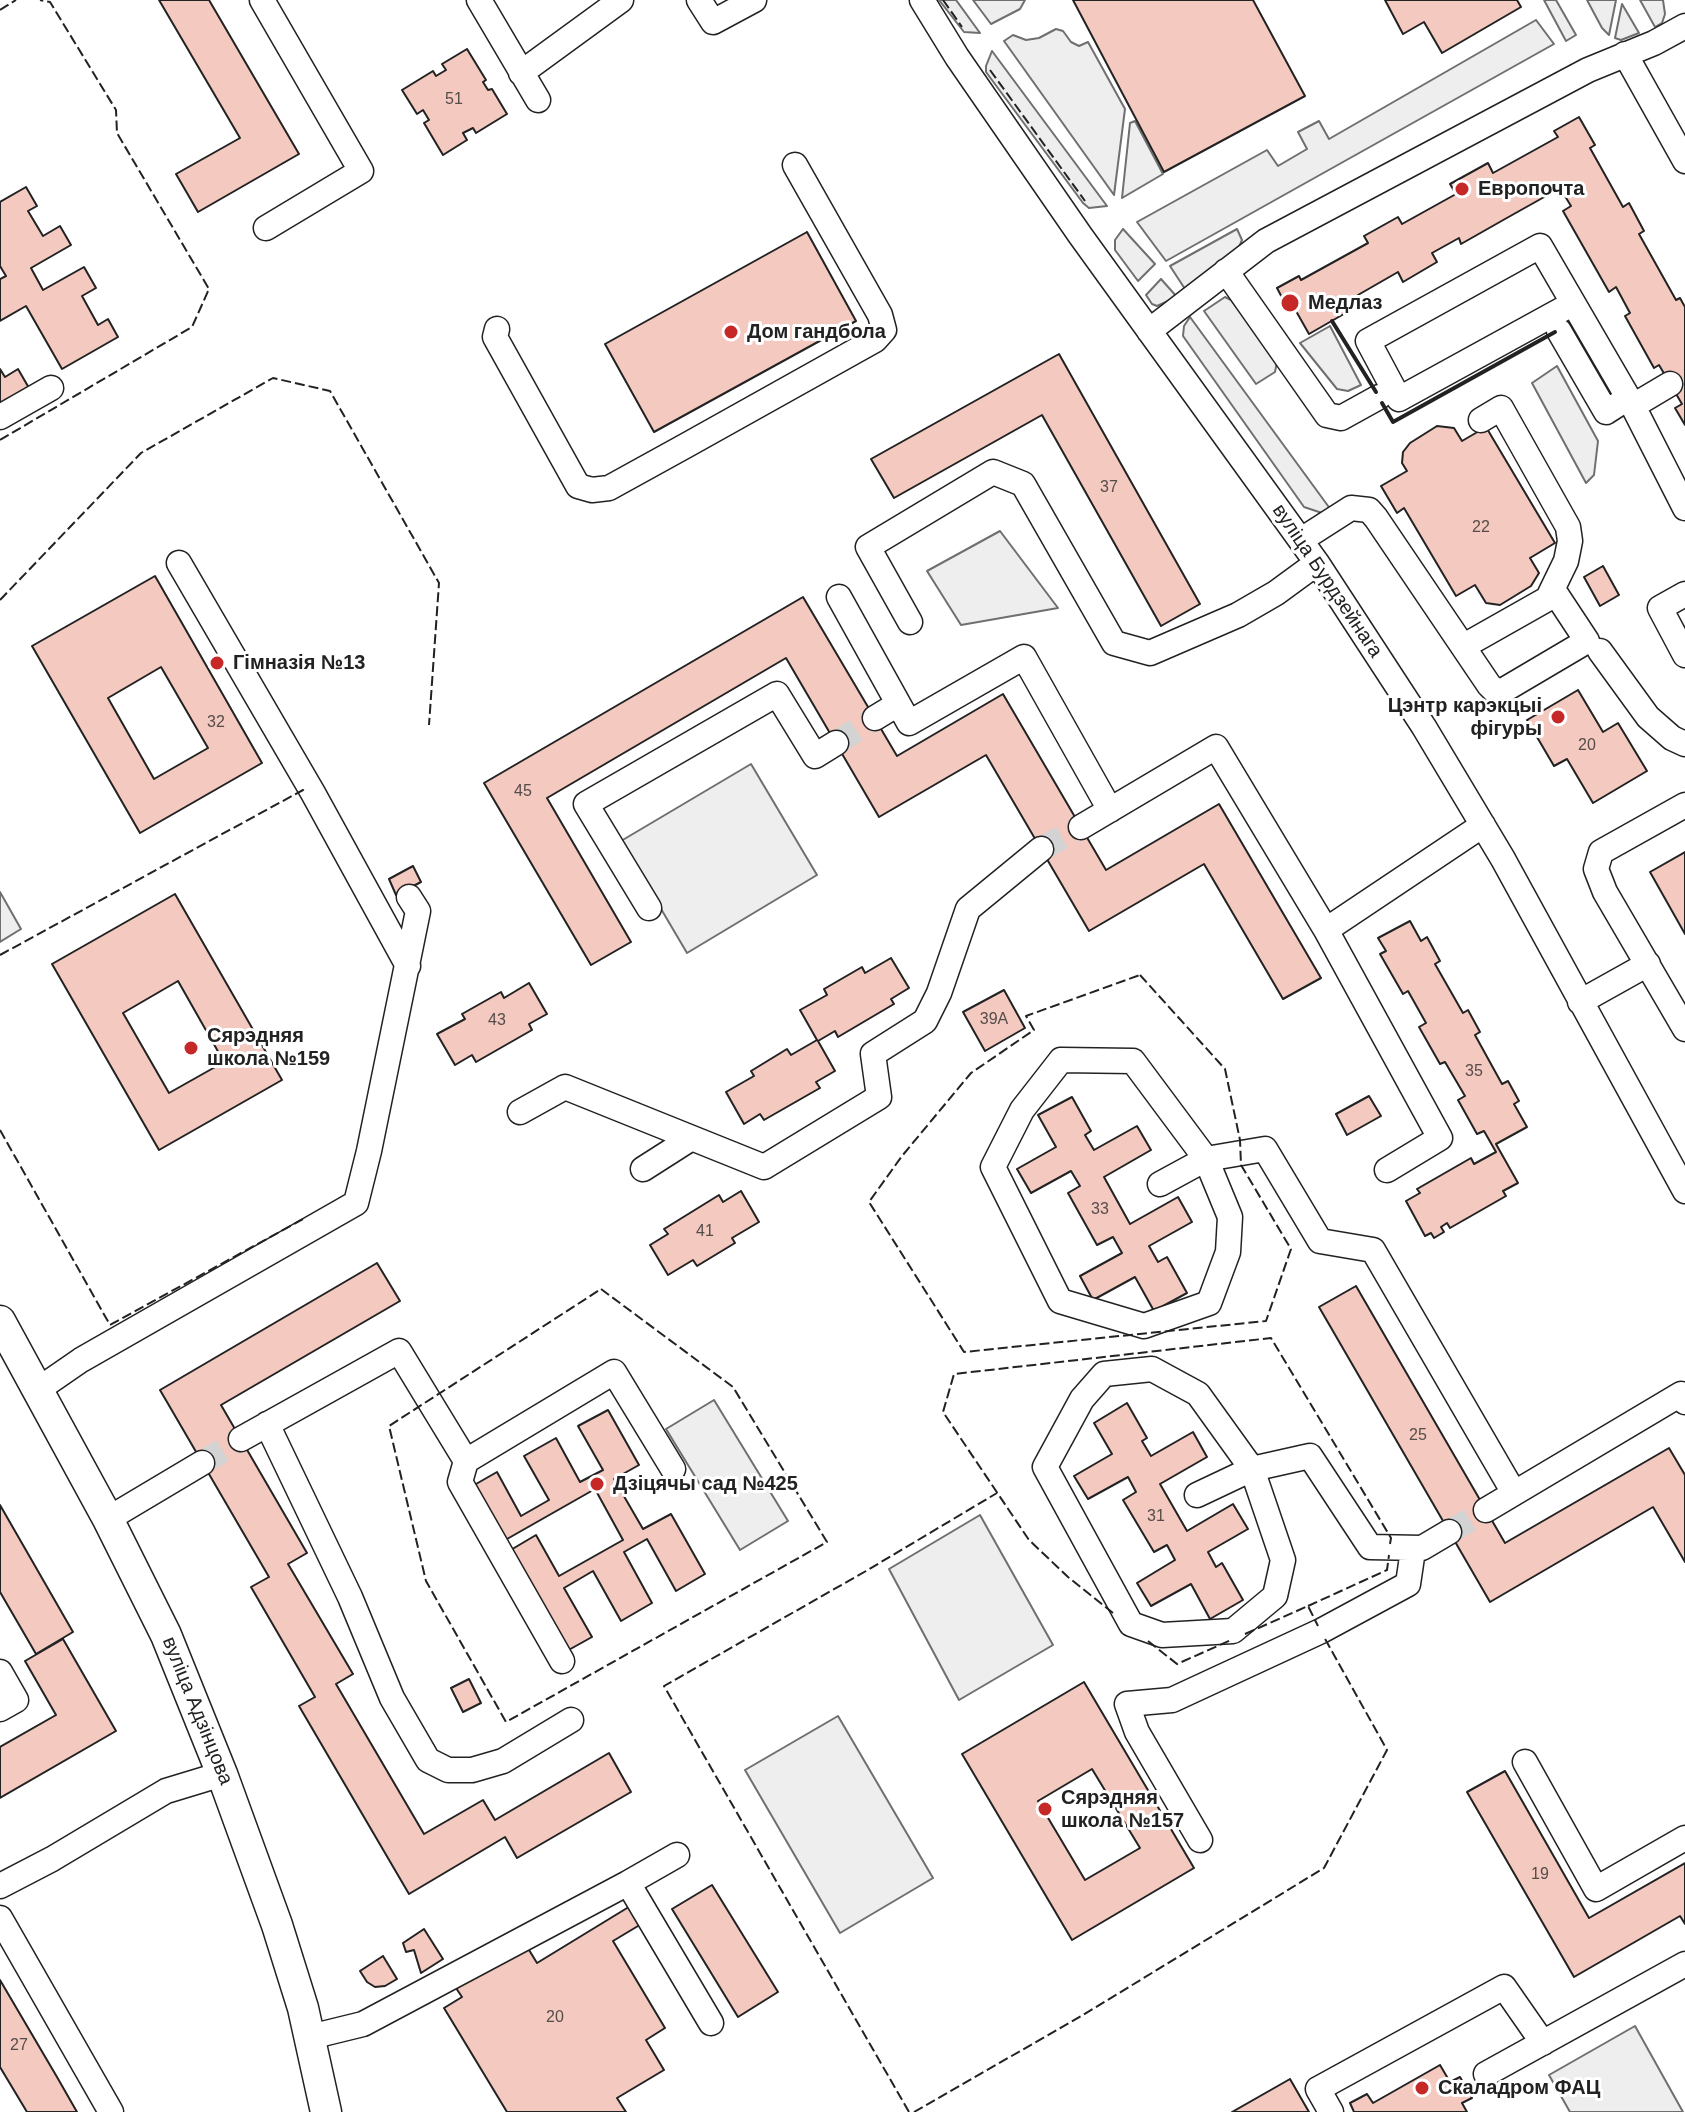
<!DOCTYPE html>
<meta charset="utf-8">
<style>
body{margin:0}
canvas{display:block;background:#fff}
</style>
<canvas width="1685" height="2112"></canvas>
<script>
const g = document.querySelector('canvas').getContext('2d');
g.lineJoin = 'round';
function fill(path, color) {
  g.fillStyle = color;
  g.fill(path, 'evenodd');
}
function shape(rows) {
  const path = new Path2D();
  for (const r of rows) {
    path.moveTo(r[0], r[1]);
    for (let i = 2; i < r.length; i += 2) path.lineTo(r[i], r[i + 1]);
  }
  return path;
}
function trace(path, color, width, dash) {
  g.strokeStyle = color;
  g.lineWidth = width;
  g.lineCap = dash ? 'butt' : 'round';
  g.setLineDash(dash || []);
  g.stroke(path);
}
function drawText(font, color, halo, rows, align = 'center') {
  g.font = font + ' Helvetica,sans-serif';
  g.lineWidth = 6;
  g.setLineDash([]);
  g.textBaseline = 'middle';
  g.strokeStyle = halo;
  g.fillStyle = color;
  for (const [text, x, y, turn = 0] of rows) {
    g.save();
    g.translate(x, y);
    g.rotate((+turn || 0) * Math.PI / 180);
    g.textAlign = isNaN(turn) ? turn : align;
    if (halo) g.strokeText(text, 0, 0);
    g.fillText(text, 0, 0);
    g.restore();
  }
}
const green = shape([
 [939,0,956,0,980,33,964,32,939,0],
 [973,0,1025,0,1020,9,991,24,973,0],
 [1544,0,1556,0,1576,35,1566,41,1544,0],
 [1587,0,1616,0,1609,35,1602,28,1587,0],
 [1640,0,1663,0,1665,14,1662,23,1655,27,1640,0],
 [1622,4,1639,33,1621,40,1615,38,1622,4],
 [1536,20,1554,44,1166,261,1137,222,1267,150,1278,166,1307,149,1298,132,1319,121,1329,139,1536,20],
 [1056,29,1063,31,1071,42,1079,46,1088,42,1125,109,1114,195,1004,41,1013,35,1026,40,1039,38,1056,29],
 [992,51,1107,206,1089,208,1083,203,986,72,986,66,992,51],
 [1135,121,1163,174,1122,198,1130,123,1135,121],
 [1123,229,1155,264,1138,281,1115,250,1115,240,1123,229],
 [1237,229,1242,240,1239,247,1185,289,1170,266,1237,229],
 [1161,279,1177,297,1157,306,1152,304,1146,295,1161,279],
 [1225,297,1231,300,1277,361,1275,372,1256,384,1204,311,1225,297],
 [1190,317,1331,510,1322,513,1304,507,1183,336,1184,326,1190,317],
 [1330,326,1361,385,1348,391,1337,389,1300,343,1330,326],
 [1557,366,1598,441,1594,475,1586,483,1532,383,1557,366],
 [1000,531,1058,608,961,625,927,571,1000,531],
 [751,764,817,875,687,953,621,841,751,764],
 [0,892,21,929,0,942,0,892],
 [714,1400,788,1521,740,1550,666,1429,714,1400],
 [980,1515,1053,1645,959,1700,889,1569,980,1515],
 [838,1716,933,1878,840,1933,745,1770,838,1716],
 [1635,2026,1683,2112,1570,2112,1549,2075,1635,2026]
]);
const building = shape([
 [159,0,209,0,299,154,198,212,176,174,240,138,159,0],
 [1073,0,1253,0,1305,96,1164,172,1073,0],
 [1385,0,1517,0,1521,7,1442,53,1424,22,1403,34,1385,0],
 [467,49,486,80,483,82,488,90,492,89,507,114,476,133,473,128,463,133,467,140,443,155,424,123,429,120,423,110,417,114,402,90,433,71,436,76,446,70,442,64,467,49],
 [1579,117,1595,145,1590,148,1623,207,1629,203,1644,231,1639,234,1676,300,1680,298,1685,307,1685,425,1675,408,1682,404,1659,365,1654,368,1625,316,1630,313,1616,287,1609,292,1563,211,1571,206,1557,183,1543,191,1546,196,1505,219,1461,244,1459,238,1432,253,1437,262,1403,282,1398,272,1358,295,1363,303,1309,334,1292,304,1287,307,1277,288,1299,276,1301,280,1368,243,1364,236,1398,217,1402,224,1456,194,1450,184,1488,163,1493,173,1558,137,1554,131,1579,117],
 [26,187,37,206,28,211,43,236,60,226,71,245,31,268,43,290,84,267,96,288,82,296,98,325,108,319,118,337,62,369,26,306,0,321,0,279,6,276,0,266,0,202,26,187],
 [807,232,856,321,654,432,605,344,807,232],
 [1059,354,1200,604,1161,626,1042,415,894,498,871,459,1059,354],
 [0,369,5,377,18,369,29,388,0,404,0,369],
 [1437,426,1454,428,1462,441,1486,427,1555,543,1530,558,1539,573,1531,586,1500,605,1486,603,1475,585,1456,596,1404,508,1397,513,1381,486,1407,471,1402,463,1403,452,1410,443,1437,426],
 [1603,566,1619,595,1600,606,1584,577,1603,566],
 [155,576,262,763,140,833,32,646,155,576],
 [161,667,208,748,154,779,108,698,161,667],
 [803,597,897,756,1003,694,1106,870,1219,804,1321,978,1283,999,1204,864,1089,931,986,755,879,817,786,658,547,798,631,942,591,965,484,783,803,597],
 [1578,690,1603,732,1618,723,1647,771,1593,803,1567,759,1554,766,1527,720,1578,690],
 [1685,852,1685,934,1650,872,1685,852],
 [413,866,421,882,396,895,389,879,413,866],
 [175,894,282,1080,159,1150,52,964,175,894],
 [178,981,224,1062,169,1093,123,1013,178,981],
 [1410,921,1421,941,1427,937,1440,961,1435,964,1463,1013,1468,1010,1480,1032,1475,1035,1502,1084,1508,1081,1519,1101,1514,1104,1527,1127,1496,1144,1518,1183,1503,1191,1506,1196,1450,1228,1447,1223,1441,1227,1444,1232,1434,1238,1431,1233,1425,1236,1406,1201,1420,1193,1417,1189,1471,1158,1474,1164,1496,1152,1484,1131,1477,1134,1458,1100,1465,1096,1445,1062,1440,1064,1419,1027,1426,1023,1408,991,1403,994,1380,954,1386,951,1378,938,1410,921],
 [891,958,909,988,891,999,894,1004,838,1037,835,1031,818,1041,835,1071,816,1082,820,1088,764,1120,760,1114,744,1124,726,1092,754,1076,751,1071,787,1049,791,1055,817,1040,800,1010,827,995,824,989,862,967,865,973,891,958],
 [529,983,547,1014,529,1024,532,1030,476,1062,472,1055,455,1065,437,1034,465,1019,462,1014,501,992,504,998,529,983],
 [1004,990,1025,1028,985,1051,963,1012,1004,990],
 [1369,1096,1381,1116,1347,1135,1336,1114,1369,1096],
 [1072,1097,1091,1131,1085,1135,1094,1150,1137,1126,1151,1150,1104,1177,1130,1224,1178,1197,1192,1222,1149,1246,1158,1262,1167,1257,1187,1293,1154,1311,1135,1277,1093,1300,1080,1276,1122,1253,1113,1237,1097,1245,1068,1193,1080,1186,1071,1171,1031,1193,1017,1169,1056,1147,1038,1115,1072,1097],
 [741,1191,759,1222,732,1238,735,1243,697,1266,693,1260,668,1275,650,1245,668,1234,664,1229,719,1195,723,1202,741,1191],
 [377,1263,400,1301,221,1405,307,1553,288,1564,353,1674,336,1684,424,1834,483,1800,495,1820,609,1753,631,1792,517,1858,505,1837,409,1894,299,1706,315,1697,251,1587,269,1577,160,1390,377,1263],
 [1356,1286,1505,1543,1669,1448,1685,1475,1685,1562,1653,1507,1490,1602,1319,1307,1356,1286],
 [1127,1403,1147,1438,1142,1441,1151,1456,1193,1432,1207,1457,1160,1484,1187,1531,1233,1504,1248,1529,1208,1552,1216,1567,1222,1563,1243,1600,1210,1619,1191,1584,1151,1606,1137,1583,1175,1560,1167,1545,1154,1552,1123,1500,1136,1492,1128,1477,1088,1499,1074,1476,1112,1454,1094,1423,1127,1403],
 [608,1410,639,1465,614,1479,643,1529,671,1514,705,1574,676,1591,647,1539,624,1552,652,1603,621,1621,593,1571,564,1588,592,1637,565,1652,509,1551,536,1535,559,1576,623,1540,595,1489,500,1543,469,1488,497,1472,521,1516,549,1500,524,1456,556,1438,580,1482,603,1470,578,1426,608,1410],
 [0,1505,73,1632,36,1654,0,1592,0,1505],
 [63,1639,116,1731,0,1798,0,1747,56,1715,25,1661,63,1639],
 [469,1679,481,1703,463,1712,451,1688,469,1679],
 [1084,1682,1194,1868,1072,1940,962,1754,1084,1682],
 [1092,1769,1140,1848,1085,1880,1038,1801,1092,1769],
 [1505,1771,1589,1918,1685,1863,1685,1924,1680,1916,1574,1977,1467,1792,1505,1771],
 [712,1885,778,1992,738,2017,672,1909,712,1885],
 [632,1905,643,1923,613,1941,665,2028,646,2040,664,2070,617,2098,626,2112,507,2112,444,2008,462,1997,456,1988,526,1945,537,1963,632,1905],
 [424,1929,443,1959,421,1973,414,1950,406,1952,403,1943,424,1929],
 [383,1956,397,1979,385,1986,375,1987,367,1982,360,1971,383,1956],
 [0,1980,57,2077,77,2112,27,2112,0,2067,0,1980],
 [1440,2065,1450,2082,1460,2077,1472,2098,1462,2103,1467,2112,1354,2112,1350,2103,1367,2094,1373,2103,1440,2065],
 [1290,2079,1309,2112,1232,2112,1290,2079]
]);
const minorTunnel = shape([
 [836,743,875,718],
 [1041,849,1081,827],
 [202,1463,241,1439],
 [1449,1532,1486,1510]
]);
const minor = shape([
 [262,0,361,171,266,228],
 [479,0,538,100],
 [699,0,713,22,754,0],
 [922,0,957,57,1080,235,1317,563,1424,727,1503,859,1685,1191],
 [1625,54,1685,161],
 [521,73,621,0],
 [1226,271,1327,415,1341,418,1379,397],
 [1572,304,1399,399,1368,341,1540,246,1633,406,1685,508],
 [497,329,495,337,578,486,592,490,609,488,687,445,875,340,884,330,880,315,795,165],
 [1149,331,1266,241,1588,70,1654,43,1685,26],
 [1559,331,1606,412,1628,398],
 [1633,406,1670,384],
 [0,417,51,388],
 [1481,420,1501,408,1568,527,1570,541,1566,561,1549,596],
 [1301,540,1351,508,1369,510,1376,518,1489,685,1495,691,1504,690,1587,641,1556,594,1464,646],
 [179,563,313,793,408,966],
 [1685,594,1660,608,1685,655],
 [839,597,909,723,1024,657,1110,810],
 [910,622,868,547,993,472,1023,484,1114,643,1150,653,1238,615,1276,593,1317,563],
 [1600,651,1648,717,1672,738,1685,744],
 [875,718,898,704],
 [1685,805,1601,852,1596,869,1605,892,1685,1029],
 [1081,827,1216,747,1326,930,1440,1138,1387,1170],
 [649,908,586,804,777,694,815,756,836,743],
 [1326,930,1483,825],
 [1580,1002,1648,964],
 [1061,1060,1133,1061,1206,1159,1230,1217,1228,1252,1209,1303,1144,1326,1060,1301,993,1167,1022,1110,1061,1060],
 [520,1112,565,1087,764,1167,879,1097,873,1054,925,1021,939,993,968,909,1041,849],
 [643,1169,690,1139],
 [1160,1184,1206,1159,1265,1149,1320,1241,1373,1250,1514,1493],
 [1152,1369,1198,1394,1252,1469,1283,1560,1275,1596,1233,1631,1162,1635,1131,1624,1045,1467,1082,1399,1104,1374,1152,1369],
 [39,1389,81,1360,356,1203,369,1151,418,911,409,897],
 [267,1424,350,1597,392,1698,428,1760,448,1770,472,1770,503,1761,571,1720],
 [241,1439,399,1351,466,1461],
 [1197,1495,1252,1469,1310,1456,1370,1547,1422,1548,1449,1532],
 [1486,1510,1681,1394,1685,1402],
 [108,1519,202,1463],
 [562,1661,460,1482,466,1461,614,1372,673,1469],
 [0,1672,16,1700,0,1709],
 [1525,1762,1596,1889,1685,1838],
 [1200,1840,1137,1732,1127,1704,1172,1700,1321,1631,1408,1584,1413,1550],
 [628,1883,677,1855],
 [0,1886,52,1859,166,1791,222,1774],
 [0,1918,111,2112],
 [310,2037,363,2024,628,1883,711,2023],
 [1486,2074,1685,1964],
 [1331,2112,1318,2089,1504,1987,1543,2043]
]);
const major = shape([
 [0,1321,108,1519,166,1635,222,1774,277,1925,303,2008,326,2112]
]);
const fence = shape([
 [943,0,962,27],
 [0,10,16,0],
 [990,70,1085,201],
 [0,440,192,327,209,289,117,133,116,110,50,2,40,0],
 [0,600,141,453,273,378,330,391,439,583,429,725],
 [0,955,303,790,305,792],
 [1140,975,1225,1069,1240,1140,1241,1165,1291,1249,1266,1321,964,1352,869,1202,902,1156,971,1073,1034,1030,1026,1016,1140,975],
 [0,1130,110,1325,303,1219],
 [601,1289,733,1387,827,1542,506,1722,426,1581,389,1426,601,1289],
 [1308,1606,1387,1570,1389,1555],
 [1113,1613,1068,1577,1029,1540,943,1412,954,1374,1271,1338,1391,1538,1390,1544],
 [1245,1634,1308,1606,1318,1626],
 [1148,1641,1177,1664,1231,1640],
 [909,2112,664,1686,866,1571,997,1493],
 [914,2112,1083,2015,1324,1868,1387,1750,1324,1637]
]);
const wall = shape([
 [1332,321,1376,392],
 [1382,403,1393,422,1555,332]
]);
const markers = [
 [1462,189,8,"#c62828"],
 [1290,303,10,"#c62828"],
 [731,332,8,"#c62828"],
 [217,663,8,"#c62828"],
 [1558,717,8,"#c62828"],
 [191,1048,8,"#c62828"],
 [597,1484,8,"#c62828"],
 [1045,1809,8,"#c62828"],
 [1422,2088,8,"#c62828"]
];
const numberNames = [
 ["51",454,100],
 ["37",1109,488],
 ["22",1481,528],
 ["32",216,723],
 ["20",1587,746],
 ["45",523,792],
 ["39А",994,1020],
 ["43",497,1021],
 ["35",1474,1072],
 ["33",1100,1210],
 ["41",705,1232],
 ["25",1418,1436],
 ["31",1156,1517],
 ["19",1540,1875],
 ["20",555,2018],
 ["27",19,2046]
];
const poiNames = [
 ["Европочта",1478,189],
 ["Медлаз",1308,303],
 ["Дом гандбола",747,332],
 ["Гімназія №13",233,663],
 ["Цэнтр карэкцыі",1542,706,"right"],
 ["фігуры",1542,729,"right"],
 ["Сярэдняя",207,1036],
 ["школа №159",207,1059],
 ["Дзіцячы сад №425",613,1484],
 ["Сярэдняя",1061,1798],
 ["школа №157",1061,1821],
 ["Скаладром ФАЦ",1438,2088]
];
const streetNames = [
 ["вуліца Бурдзейнага",1327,581,56],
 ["вуліца Адзінцова",197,1711,68]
];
fill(green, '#eee');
trace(green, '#6f6f6f', 2);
fill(building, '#f3c9c0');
trace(building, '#222', 2);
trace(minorTunnel, '#d3d3d3', 24, [24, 12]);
trace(minor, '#222', 27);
trace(major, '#222', 33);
trace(minor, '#fff', 24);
trace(major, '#fff', 30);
trace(fence, '#222', 2, [10, 4]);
trace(wall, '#222', 4);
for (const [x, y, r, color] of markers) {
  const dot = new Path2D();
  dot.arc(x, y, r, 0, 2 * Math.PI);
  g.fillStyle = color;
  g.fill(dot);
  trace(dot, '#fff', 3);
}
drawText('16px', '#564c4a', null, numberNames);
drawText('bold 20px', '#222', '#fff', poiNames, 'left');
drawText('20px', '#222', '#fff', streetNames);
</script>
